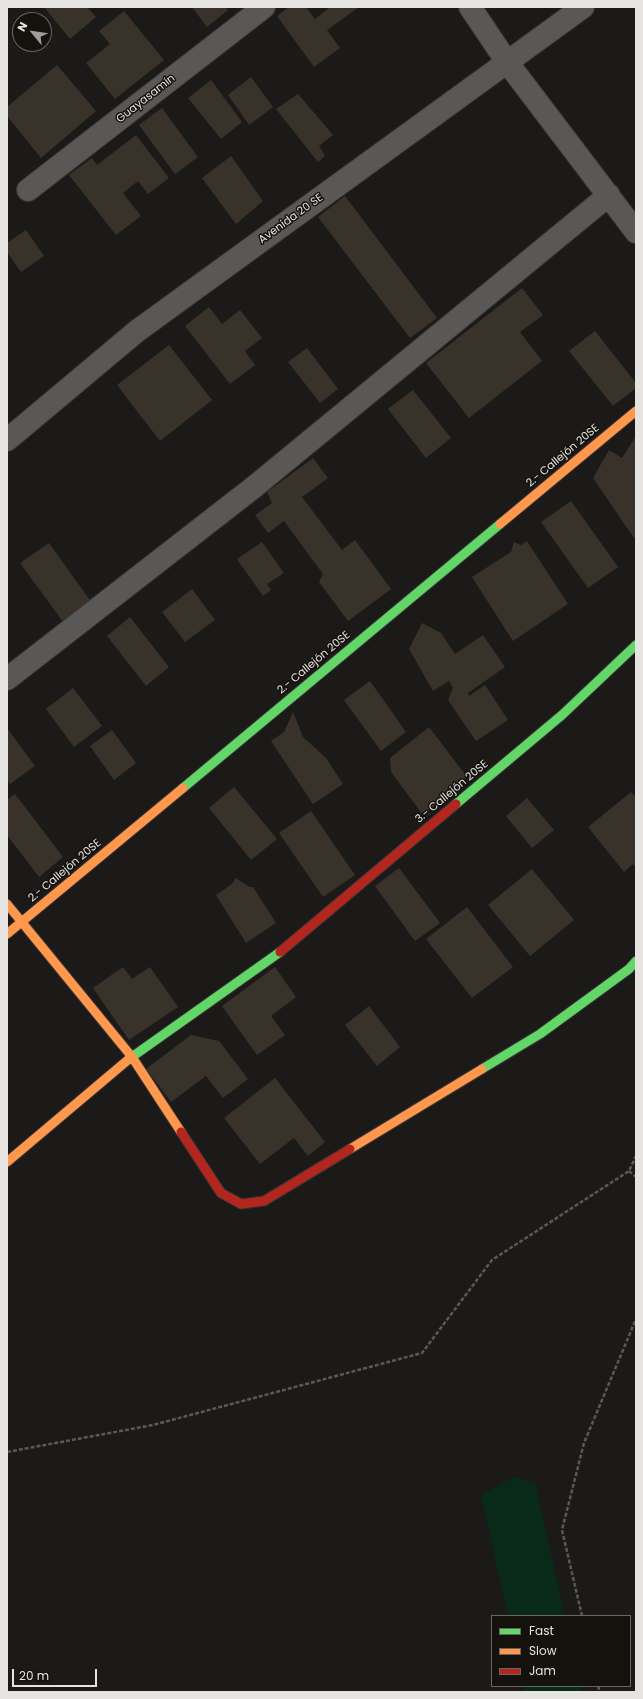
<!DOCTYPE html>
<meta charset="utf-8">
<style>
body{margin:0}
#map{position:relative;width:643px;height:1699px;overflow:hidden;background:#1c1a18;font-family:Poppins,sans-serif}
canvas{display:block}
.frame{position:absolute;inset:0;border:8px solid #e6e4e1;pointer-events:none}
.legend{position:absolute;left:491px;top:1615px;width:140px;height:72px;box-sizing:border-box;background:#15120d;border:1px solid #696662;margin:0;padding:5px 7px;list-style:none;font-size:12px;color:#e6e4e1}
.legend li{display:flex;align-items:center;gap:8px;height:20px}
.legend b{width:20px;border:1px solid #696662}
.north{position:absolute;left:12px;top:12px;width:40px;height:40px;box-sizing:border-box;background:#15120d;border:1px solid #696662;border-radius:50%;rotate:299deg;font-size:11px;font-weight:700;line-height:16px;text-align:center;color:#e6e4e1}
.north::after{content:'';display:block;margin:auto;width:14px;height:18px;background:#9f9d9b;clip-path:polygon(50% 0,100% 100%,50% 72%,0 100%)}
.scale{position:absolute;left:12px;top:1669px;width:85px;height:18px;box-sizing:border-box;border:2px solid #e6e4e1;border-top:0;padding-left:5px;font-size:12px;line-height:14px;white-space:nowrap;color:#e6e4e1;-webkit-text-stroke:3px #15120d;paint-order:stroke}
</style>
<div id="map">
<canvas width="643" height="1699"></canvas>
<div class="frame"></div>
<ul class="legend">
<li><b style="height:5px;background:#63d668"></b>Fast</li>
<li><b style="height:5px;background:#ff974d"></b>Slow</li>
<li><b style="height:5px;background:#b3261e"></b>Jam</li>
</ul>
<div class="north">N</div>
<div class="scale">20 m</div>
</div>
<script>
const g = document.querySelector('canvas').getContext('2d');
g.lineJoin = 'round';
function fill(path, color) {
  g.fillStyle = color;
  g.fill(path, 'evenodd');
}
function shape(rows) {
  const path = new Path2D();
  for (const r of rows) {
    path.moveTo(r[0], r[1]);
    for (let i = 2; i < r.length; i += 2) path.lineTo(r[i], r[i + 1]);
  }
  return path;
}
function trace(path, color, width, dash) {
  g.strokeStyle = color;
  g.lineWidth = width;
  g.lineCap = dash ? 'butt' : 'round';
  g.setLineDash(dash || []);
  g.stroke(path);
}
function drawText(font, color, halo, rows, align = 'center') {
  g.font = font + ' Poppins,sans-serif';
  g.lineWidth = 3;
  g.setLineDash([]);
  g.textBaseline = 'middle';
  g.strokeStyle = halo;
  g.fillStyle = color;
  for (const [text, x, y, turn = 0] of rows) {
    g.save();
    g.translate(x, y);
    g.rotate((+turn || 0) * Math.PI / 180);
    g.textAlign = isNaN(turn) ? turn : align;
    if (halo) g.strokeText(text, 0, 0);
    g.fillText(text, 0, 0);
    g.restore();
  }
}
const green = shape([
 [514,1477,535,1483,565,1616,508,1616,481,1495],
 [524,1686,581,1686,582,1692,525,1692]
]);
const building = shape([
 [44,7,87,7,96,17,70,39],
 [192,7,225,7,228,10,207,27],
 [289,7,306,7,315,19,330,7,359,7,327,30,340,48,314,67,277,16],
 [124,11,164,60,115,99,86,63,110,44,99,31],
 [57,65,96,111,41,158,7,116,7,107],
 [251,77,273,107,249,125,228,95],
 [211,80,242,122,221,139,188,98],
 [298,94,333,135,319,146,325,156,318,162,276,109],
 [162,108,198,157,175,174,139,125],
 [136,135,169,178,148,194,138,181,123,193,141,216,116,235,69,175,92,158,97,165],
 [231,156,263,201,236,224,202,178],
 [345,196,437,318,410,338,318,217],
 [26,230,44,256,21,272,7,252,7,243],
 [522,288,543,315,520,332,542,361,469,418,426,363],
 [209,307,222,324,240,310,262,338,245,351,255,365,230,384,185,326],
 [595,331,636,383,636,388,613,406,569,351],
 [169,345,212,400,160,441,117,385],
 [307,348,338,389,320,403,288,362],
 [413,390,451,438,426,458,388,409],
 [636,436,636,536,634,538,593,478,609,450,622,458],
 [313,458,328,478,302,497,342,550,355,540,391,589,348,621,319,582,323,574,284,521,268,533,255,515,272,503,267,492],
 [571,501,618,567,588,588,541,522],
 [527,541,568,604,513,641,472,577,511,552,514,542,521,545],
 [262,542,284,573,267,584,271,590,263,596,237,559],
 [49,543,92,603,64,623,20,563],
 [192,589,215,620,185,642,162,612],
 [130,617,169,667,146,686,107,636],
 [422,623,441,633,455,654,483,635,505,667,468,693,469,696,485,685,508,720,476,741,448,700,453,688,449,681,433,691,409,649],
 [370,681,406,732,381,751,344,700],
 [73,688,102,726,74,747,46,709],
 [293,712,303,737,326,758,343,784,313,804,271,741,284,732],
 [429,727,467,777,446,792,447,797,423,815,391,772,390,758],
 [7,728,35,766,10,784,7,780],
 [112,730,136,763,114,780,90,746],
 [234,787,277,839,251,860,209,808],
 [631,792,636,798,636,868,633,864,624,872,588,827],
 [15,794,63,857,39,877,7,835,7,800],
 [527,798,554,830,532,848,506,816],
 [311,811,355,875,323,897,279,833],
 [399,868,440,923,415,941,375,886],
 [532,869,574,920,530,956,488,905],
 [236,878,249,887,253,887,276,923,246,943,216,895,232,884],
 [467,907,513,967,472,998,426,939],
 [123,967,132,979,150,967,178,1007,129,1040,93,988],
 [275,967,296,997,271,1016,285,1035,257,1055,222,1006],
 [369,1006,400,1047,377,1066,345,1025],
 [191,1035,219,1041,248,1079,223,1098,206,1076,171,1102,146,1069],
 [275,1078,325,1142,308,1156,294,1138,260,1164,224,1118]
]);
const path = shape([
 [629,1171,636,1177],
 [7,1452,153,1425,422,1353,492,1260,629,1171,636,1156],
 [582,1616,562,1530,584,1443,636,1319],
 [598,1686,600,1692]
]);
const street = shape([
 [470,7,507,62,636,232],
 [28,190,264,7],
 [7,440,137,331,583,7],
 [7,679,254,487,609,195]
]);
const fast = shape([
 [183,788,500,524],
 [456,804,562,715,636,645],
 [129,1059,280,952],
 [482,1069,540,1034,629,969,636,961]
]);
const slow = shape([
 [500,524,636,411],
 [7,904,132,1057,181,1132],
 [7,934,183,788],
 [350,1149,482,1069],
 [7,1162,129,1059]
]);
const jam = shape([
 [280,952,456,804],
 [181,1132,221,1193,241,1204,264,1201,350,1149]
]);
const streetNames = [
 ["Guayasamín",146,99,-38],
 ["Avenida 20 SE",291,219,-36],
 ["2.- Callejón 20SE",563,456,-40],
 ["2.- Callejón 20SE",314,663,-40],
 ["3.- Callejón 20SE",452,792,-40],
 ["2.- Callejón 20SE",65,871,-40]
];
fill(green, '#092a19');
fill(building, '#39322a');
trace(street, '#373534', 24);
trace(fast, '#373534', 11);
trace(slow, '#373534', 11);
trace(jam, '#373534', 11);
trace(path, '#5a5957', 2.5, [4, 2]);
trace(street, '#5a5856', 22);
trace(fast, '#63d668', 9);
trace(slow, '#ff974d', 9);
trace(jam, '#b3261e', 9);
drawText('11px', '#e6e4e1', '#15120d', streetNames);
</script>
